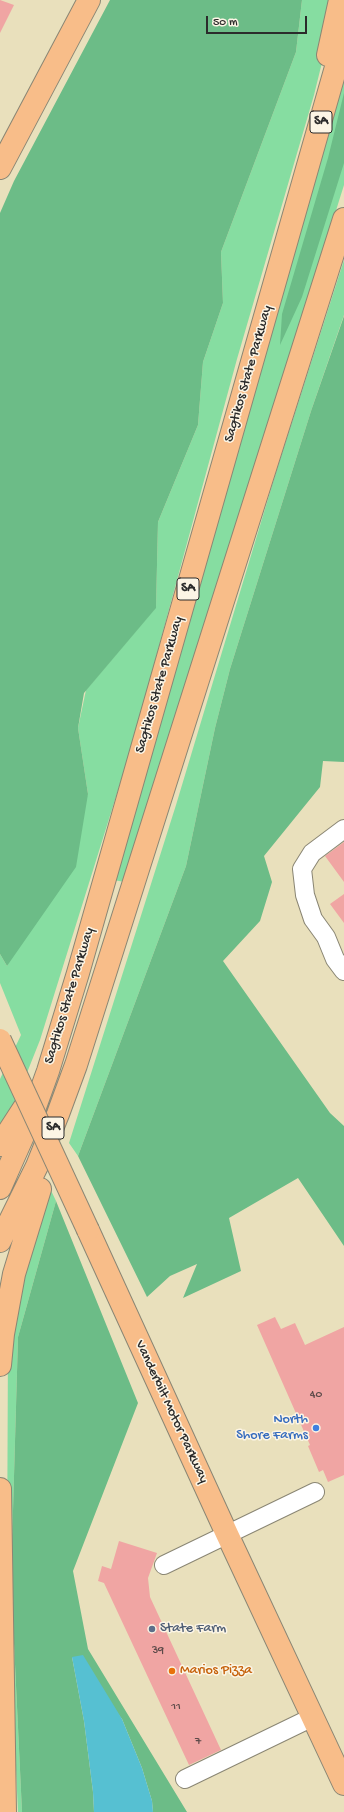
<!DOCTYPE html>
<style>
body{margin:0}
#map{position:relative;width:344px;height:1812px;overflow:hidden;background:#e9e0bc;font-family:"Gochi Hand",sans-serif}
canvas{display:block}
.scale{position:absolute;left:206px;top:16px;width:101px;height:18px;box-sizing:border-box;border:2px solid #2b2b2b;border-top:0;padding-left:5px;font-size:12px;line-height:14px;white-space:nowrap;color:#2b2b2b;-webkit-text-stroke:3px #fcf5e5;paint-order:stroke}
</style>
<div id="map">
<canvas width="344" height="1812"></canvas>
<div class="scale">50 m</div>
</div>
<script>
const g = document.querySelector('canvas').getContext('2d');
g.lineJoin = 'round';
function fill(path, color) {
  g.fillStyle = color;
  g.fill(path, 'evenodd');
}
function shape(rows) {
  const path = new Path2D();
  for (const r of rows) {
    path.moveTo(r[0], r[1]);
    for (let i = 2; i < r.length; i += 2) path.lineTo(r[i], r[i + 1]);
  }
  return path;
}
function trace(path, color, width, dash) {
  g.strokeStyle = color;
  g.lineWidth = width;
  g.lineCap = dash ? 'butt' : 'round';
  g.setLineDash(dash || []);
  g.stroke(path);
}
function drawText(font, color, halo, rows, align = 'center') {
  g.font = font + ' "Gochi Hand",sans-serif';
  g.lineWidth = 3;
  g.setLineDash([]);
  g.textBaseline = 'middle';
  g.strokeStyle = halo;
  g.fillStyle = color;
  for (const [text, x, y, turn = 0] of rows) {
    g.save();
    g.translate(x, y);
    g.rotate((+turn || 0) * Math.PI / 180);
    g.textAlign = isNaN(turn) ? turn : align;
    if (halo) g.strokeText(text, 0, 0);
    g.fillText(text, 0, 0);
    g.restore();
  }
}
const green = shape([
 [302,0,334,0,330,30,314,95,237,359,133,742,40,1040,9,1118,0,1129,0,1079,21,1035,0,983,0,954,7,966,88,794,78,728,86,690,156,607,158,522,198,425,203,362,223,303,221,252,296,52],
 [344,66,344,185,125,882,113,880],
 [344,260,344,315,311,411,230,669,215,728,186,866,78,1156,69,1143,176,805,277,469],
 [48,1184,56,1201,18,1337,11,1580,22,1812,18,1812,7,1577,8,1336]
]);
const forest = shape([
 [110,0,302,0,296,52,221,252,223,303,203,362,198,425,158,522,156,608,84,693,78,728,88,794,76,867,7,966,0,954,0,213,14,181],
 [344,93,344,163,302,297,280,345,282,314,328,158],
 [344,316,344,762,323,761,320,787,264,856,272,882,260,921,223,961,330,1113,344,1126,344,1246,298,1178,229,1218,241,1271,183,1298,197,1264,170,1276,147,1297,78,1156,186,866,215,728,230,669,311,411],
 [56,1201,138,1403,73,1571,88,1649,187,1812,153,1812,152,1801,142,1768,122,1719,72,1657,84,1721,93,1792,94,1812,22,1812,11,1580,18,1337]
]);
const water = shape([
 [83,1655,122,1719,142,1768,152,1801,153,1812,94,1812,93,1792,84,1721,72,1657]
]);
const building = shape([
 [0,0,14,5,0,33],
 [344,842,344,882,325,856],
 [344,894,344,923,330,904],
 [275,1317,281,1329,295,1323,305,1345,344,1327,344,1475,328,1482,323,1470,319,1472,308,1446,310,1445,257,1325],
 [119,1541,157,1553,148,1578,150,1597,221,1750,189,1765,104,1583,98,1581,102,1566,111,1569]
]);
const minor = shape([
 [344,829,312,853,302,869,305,895,313,919,326,937,335,959,344,971],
 [164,1565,315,1492],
 [185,1779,313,1717]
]);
const major = shape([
 [0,168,89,0],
 [88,1230,227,1534,344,1784]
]);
const highway = shape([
 [328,55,340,0],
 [0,1145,24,1108],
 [0,1188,31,1118,48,1071,78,973,344,39],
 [0,1241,37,1166,58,1114,76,1065,344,219],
 [0,1365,3,1334,14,1274,40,1189],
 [0,1489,5,1812]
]);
const majorBridge = shape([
 [0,1040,88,1230]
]);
const markers = [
 [316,1428,4,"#3f7fe0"],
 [152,1629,4,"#5c6f8a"],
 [172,1671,4,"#e8710a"]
];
const numberNames = [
 ["40",316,1395],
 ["39",158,1651],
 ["11",176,1707],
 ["7",198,1742]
];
const shields = [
 [321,122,22],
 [188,589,22],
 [53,1128,22]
];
const shieldNames = [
 ["SA",321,122],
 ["SA",188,589],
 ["SA",53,1128]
];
const streetNames = [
 ["Sagtikos State Parkway",249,374,-74],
 ["Sagtikos State Parkway",160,685,-74],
 ["Sagtikos State Parkway",70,996,-73],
 ["Vanderbilt Motor Parkway",171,1412,65]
];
const shopNames = [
 ["North",308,1420],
 ["Shore Farms",308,1436]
];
const serviceNames = [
 ["State Farm",160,1629]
];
const foodNames = [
 ["Marios Pizza",180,1671]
];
fill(green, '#86dda1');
fill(forest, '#6cbc87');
fill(water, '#56c0d2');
fill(building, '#f0a5a3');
trace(minor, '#8a8674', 20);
trace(major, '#8a8674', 24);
trace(highway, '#8a8674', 24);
trace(minor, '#fff', 18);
trace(major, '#f8bd89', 22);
trace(highway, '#f8bd89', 22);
trace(majorBridge, '#8a8674', 24, []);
trace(majorBridge, '#f8bd89', 22);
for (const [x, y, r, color] of markers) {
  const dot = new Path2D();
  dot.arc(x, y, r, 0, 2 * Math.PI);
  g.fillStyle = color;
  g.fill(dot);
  trace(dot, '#fcf5e5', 1.5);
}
drawText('12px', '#5c4a49', null, numberNames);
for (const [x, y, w] of shields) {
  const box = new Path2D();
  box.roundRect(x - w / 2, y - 11, w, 22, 3);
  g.fillStyle = '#fcf5e5';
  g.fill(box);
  trace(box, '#2b2b2b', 1);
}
drawText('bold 13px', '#2b2b2b', null, shieldNames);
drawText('14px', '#2b2b2b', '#fcf5e5', streetNames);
drawText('14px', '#366cbe', '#fcf5e5', shopNames, 'right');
drawText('14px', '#4e5e75', '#fcf5e5', serviceNames, 'left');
drawText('14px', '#c56008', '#fcf5e5', foodNames, 'left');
</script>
